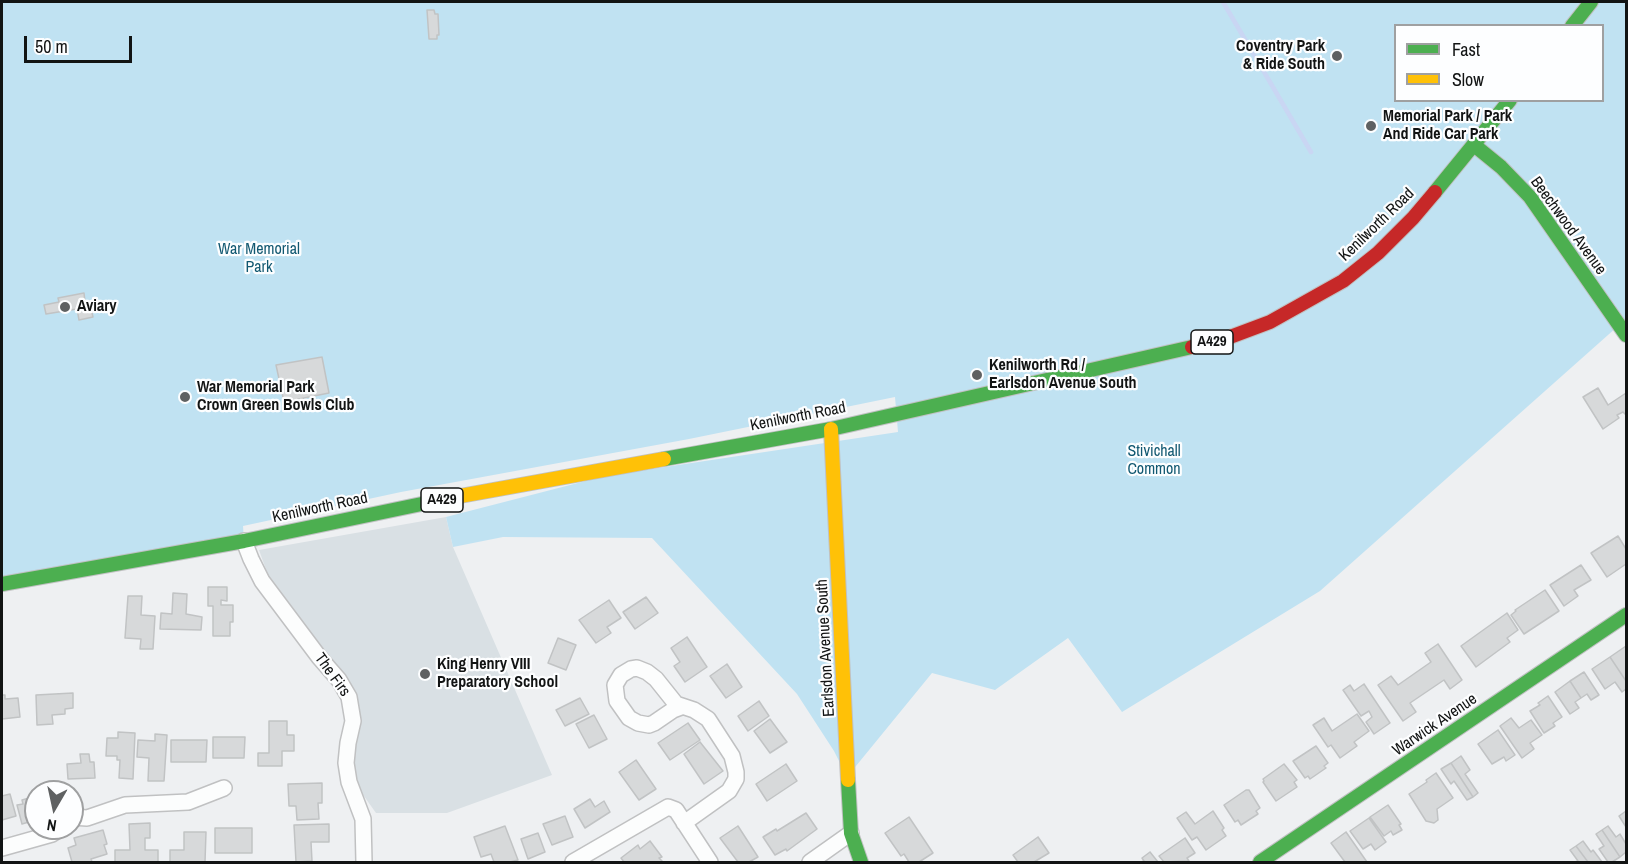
<!DOCTYPE html>
<style>
body{margin:0}
#map{position:relative;width:1628px;height:864px;overflow:hidden;background:#eef0f2;font-family:"Archivo Narrow",sans-serif}
canvas{display:block}
.frame{position:absolute;inset:0;border:3px solid #121414;pointer-events:none}
.legend{position:absolute;left:1394px;top:24px;width:210px;height:78px;box-sizing:border-box;background:#fdfeff;border:2px solid #9fa0a1;margin:0;padding:8px 10px;list-style:none;font-size:18px;color:#121414}
.legend li{display:flex;align-items:center;gap:12px;height:30px}
.legend b{width:30px;border:2px solid #9fa0a1}
.north{position:absolute;left:24px;top:780px;width:60px;height:60px;box-sizing:border-box;background:#fdfeff;border:2px solid #9fa0a1;border-radius:50%;rotate:189deg;font-size:16px;font-weight:700;line-height:24px;text-align:center;color:#121414}
.north::after{content:'';display:block;margin:auto;width:21px;height:27px;background:#5f6162;clip-path:polygon(50% 0,100% 100%,50% 72%,0 100%)}
.scale{position:absolute;left:24px;top:36px;width:108px;height:27px;box-sizing:border-box;border:3px solid #121414;border-top:0;padding-left:8px;font-size:18px;line-height:21px;white-space:nowrap;color:#121414;-webkit-text-stroke:4px #fdfeff;paint-order:stroke}
</style>
<div id="map">
<canvas width="1628" height="864"></canvas>
<div class="frame"></div>
<ul class="legend">
<li><b style="height:8px;background:#4caf50"></b>Fast</li>
<li><b style="height:8px;background:#ffc107"></b>Slow</li>
</ul>
<div class="north">N</div>
<div class="scale">50 m</div>
</div>
<script>
const g = document.querySelector('canvas').getContext('2d');
g.lineJoin = 'round';
function fill(path, color) {
  g.fillStyle = color;
  g.fill(path, 'evenodd');
}
function shape(rows) {
  const path = new Path2D();
  for (const r of rows) {
    path.moveTo(r[0], r[1]);
    for (let i = 2; i < r.length; i += 2) path.lineTo(r[i], r[i + 1]);
  }
  return path;
}
function trace(path, color, width, dash) {
  g.strokeStyle = color;
  g.lineWidth = width;
  g.lineCap = dash ? 'butt' : 'round';
  g.setLineDash(dash || []);
  g.stroke(path);
}
function drawText(font, color, halo, rows, align = 'center') {
  g.font = font + ' "Archivo Narrow",sans-serif';
  g.lineWidth = 4.5;
  g.setLineDash([]);
  g.textBaseline = 'middle';
  g.strokeStyle = halo;
  g.fillStyle = color;
  for (const [text, x, y, turn = 0] of rows) {
    g.save();
    g.translate(x, y);
    g.rotate((+turn || 0) * Math.PI / 180);
    g.textAlign = isNaN(turn) ? turn : align;
    if (halo) g.strokeText(text, 0, 0);
    g.fillText(text, 0, 0);
    g.restore();
  }
}
const built = shape([
 [446,517,453,547,552,775,447,813,376,813,359,789,353,758,359,708,355,694,272,586,259,550]
]);
const green = shape([
 [2,2,1626,2,1626,319,1320,591,1122,712,1068,638,995,690,932,673,847,777,834,751,797,694,652,538,503,537,453,547,446,517,605,476,898,432,895,397,689,439,401,492,243,526,244,541,2,584],
 [1396,26,1602,26,1602,100,1396,100]
]);
const stream = shape([
 [1223,2,1311,152]
]);
const building = shape([
 [427,10,434,10,435,14,438,14,439,35,437,35,437,39,429,39,427,10],
 [84,293,86,310,91,309,93,317,79,320,77,309,46,314,44,305,59,302,58,298,84,293],
 [322,357,329,393,284,402,276,365,322,357],
 [1598,388,1608,405,1626,393,1626,413,1625,414,1623,412,1617,415,1619,418,1603,429,1583,397,1598,388],
 [1618,536,1626,549,1626,564,1607,577,1591,553,1618,536],
 [1581,565,1591,580,1574,590,1578,596,1564,606,1550,585,1581,565],
 [208,587,227,587,227,601,221,600,221,605,233,605,233,622,230,622,230,636,213,636,213,606,208,606,208,587],
 [1545,590,1559,611,1524,634,1511,615,1516,611,1515,610,1545,590],
 [173,593,187,594,186,614,202,617,201,630,160,629,161,613,172,614,173,593],
 [128,596,142,596,141,615,155,616,153,649,140,649,141,639,125,638,128,596],
 [646,597,658,613,635,629,623,612,646,597],
 [609,600,621,618,607,627,611,633,596,643,579,620,609,600],
 [1507,613,1518,630,1507,638,1510,642,1476,667,1461,646,1507,613],
 [687,637,707,667,685,682,674,666,680,662,671,648,687,637],
 [558,638,576,645,566,670,548,663,558,638],
 [1438,644,1462,680,1450,689,1444,680,1410,703,1416,712,1403,721,1378,685,1391,676,1398,685,1431,662,1425,653,1438,644],
 [1626,646,1626,681,1610,657,1626,646],
 [1610,657,1626,681,1626,689,1622,692,1615,682,1605,689,1592,669,1610,657],
 [727,664,742,687,726,698,710,676,727,664],
 [1584,672,1599,695,1591,700,1587,694,1581,698,1570,681,1584,672],
 [1570,681,1581,698,1575,702,1579,708,1570,714,1555,692,1570,681],
 [1364,684,1390,723,1374,734,1366,722,1372,717,1369,711,1361,716,1343,690,1350,685,1354,691,1364,684],
 [73,693,73,708,65,709,65,714,52,715,53,724,37,725,36,695,73,693],
 [2,695,5,695,5,699,18,698,20,717,2,719,2,695],
 [1548,696,1562,717,1553,723,1555,726,1544,733,1530,711,1540,705,1538,703,1548,696],
 [580,698,589,714,565,726,556,710,580,698],
 [759,701,769,716,748,731,738,716,759,701],
 [1357,714,1369,731,1354,742,1357,746,1340,758,1331,745,1328,747,1313,725,1324,718,1332,731,1357,714],
 [594,715,607,739,589,748,576,724,594,715],
 [1511,718,1519,728,1531,720,1542,735,1530,743,1534,749,1522,758,1500,726,1511,718],
 [770,719,787,742,770,753,754,731,770,719],
 [269,721,287,721,287,735,294,735,294,751,282,751,282,766,258,766,258,753,269,753,269,721],
 [688,723,700,740,670,760,658,743,688,723],
 [1498,730,1515,755,1506,761,1504,757,1492,764,1478,744,1498,730],
 [118,732,135,733,133,779,119,778,120,760,117,760,117,756,106,756,107,738,118,738,118,732],
 [155,734,167,735,164,781,148,781,149,758,137,757,138,740,155,741,155,734],
 [213,737,245,737,244,758,213,758,213,737],
 [171,740,207,740,206,762,171,762,171,740],
 [700,742,723,771,704,784,684,754,700,742],
 [1316,746,1328,763,1324,766,1326,768,1310,779,1308,776,1305,778,1293,761,1316,746],
 [80,754,89,754,90,762,94,762,95,778,68,779,67,764,81,763,80,754],
 [1461,756,1470,770,1465,774,1478,793,1473,797,1451,763,1461,756],
 [636,760,656,789,639,800,619,772,636,760],
 [1451,763,1473,797,1467,800,1454,781,1451,784,1441,769,1451,763],
 [786,764,797,781,767,801,756,784,786,764],
 [1284,764,1297,780,1294,782,1297,787,1276,801,1263,782,1264,781,1263,779,1284,764],
 [1436,773,1453,798,1437,809,1438,820,1434,823,1426,821,1409,794,1427,782,1426,780,1436,773],
 [322,783,322,803,318,803,319,819,297,820,296,806,289,806,288,784,322,783],
 [1246,790,1249,790,1260,808,1256,811,1258,814,1241,825,1238,820,1235,822,1224,805,1246,790],
 [10,794,16,816,2,820,2,796,10,794],
 [36,796,36,820,22,824,17,805,23,804,22,800,36,796],
 [590,799,595,807,604,801,610,812,585,828,574,809,590,799],
 [1388,805,1401,824,1399,825,1402,830,1393,835,1391,831,1384,836,1370,817,1388,805],
 [1213,811,1224,828,1222,830,1226,836,1206,850,1197,837,1192,840,1177,818,1186,812,1195,824,1213,811],
 [1626,811,1626,827,1619,816,1626,811],
 [806,813,817,829,787,851,786,849,775,855,763,837,776,829,777,831,806,813],
 [565,816,573,837,552,845,543,824,565,816],
 [909,817,933,853,919,862,909,862,904,854,901,856,885,833,909,817],
 [1369,818,1386,842,1375,850,1371,844,1363,849,1350,831,1369,818],
 [150,823,150,838,145,838,145,850,158,850,158,862,115,862,115,850,130,850,129,824,150,823],
 [329,824,329,842,311,842,312,861,296,862,294,825,329,824],
 [505,826,518,860,510,862,494,862,491,854,481,857,474,837,505,826],
 [738,826,758,857,749,862,738,862,720,838,738,826],
 [1608,826,1616,837,1620,834,1626,844,1626,852,1620,857,1602,830,1608,826],
 [215,828,252,828,252,853,215,853,215,828],
 [103,830,107,844,104,845,107,854,91,859,92,862,72,862,68,848,76,845,74,838,103,830],
 [1602,830,1620,857,1612,862,1608,862,1599,849,1604,846,1596,834,1602,830],
 [184,832,206,832,205,862,170,862,170,850,184,850,184,832],
 [1346,832,1367,862,1345,862,1331,843,1346,832],
 [538,833,545,852,528,859,521,839,538,833],
 [1038,837,1049,853,1034,862,1018,862,1013,855,1038,837],
 [1185,838,1195,853,1187,858,1189,861,1164,862,1159,856,1185,838],
 [650,841,662,857,659,858,663,862,624,862,621,858,638,845,640,849,650,841],
 [1583,841,1591,852,1593,850,1602,862,1588,862,1576,846,1583,841],
 [1576,846,1588,862,1575,862,1578,861,1570,850,1576,846],
 [1150,852,1158,862,1141,862,1144,861,1142,858,1150,852]
]);
const street = shape([
 [244,541,251,559,262,581,319,657,339,680,349,697,353,721,348,743,346,763,349,782,363,819,364,862],
 [681,707,673,710,654,723,649,725,638,723,629,718,617,701,615,685,621,675,631,669,637,668,647,672,656,679,676,704,694,710,708,719,732,756,736,772,736,779,729,791,684,823],
 [72,817,87,818,125,805,188,802,224,788],
 [2,848,52,834,61,828],
 [573,862,668,807,676,810,710,862],
 [810,862,851,833]
]);
const fast = shape([
 [1572,26,1591,2],
 [1474,145,1501,167,1530,197,1626,335],
 [1435,192,1510,100],
 [664,459,831,429,1192,347],
 [2,584,244,541,460,496],
 [848,780,851,833,861,862],
 [1260,862,1626,615]
]);
const slow = shape([
 [831,429,848,780],
 [460,496,664,459]
]);
const jam = shape([
 [1192,347,1222,340,1270,322,1343,281,1378,253,1413,218,1435,192]
]);
const markers = [
 [1337,56,6,"#5f6162"],
 [1371,126,6,"#5f6162"],
 [65,307,6,"#5f6162"],
 [977,375,6,"#5f6162"],
 [185,397,6,"#5f6162"],
 [425,674,6,"#5f6162"]
];
const shields = [
 [1212,342,42],
 [442,500,42]
];
const shieldNames = [
 ["A429",1212,342],
 ["A429",442,500]
];
const poiNames = [
 ["Coventry Park",1325,47,"right"],
 ["& Ride South",1325,65,"right"],
 ["Memorial Park / Park",1383,117],
 ["And Ride Car Park",1383,135],
 ["Aviary",77,307],
 ["Kenilworth Rd /",989,366],
 ["Earlsdon Avenue South",989,384],
 ["War Memorial Park",197,388],
 ["Crown Green Bowls Club",197,406],
 ["King Henry VIII",437,665],
 ["Preparatory School",437,683]
];
const streetNames = [
 ["Kenilworth Road",1377,225,-44],
 ["Beechwood Avenue",1568,226,54],
 ["Kenilworth Road",798,417,-11],
 ["Kenilworth Road",320,508,-12],
 ["Earlsdon Avenue South",826,648,-93],
 ["The Firs",332,675,54],
 ["Warwick Avenue",1435,725,-34]
];
const parkNames = [
 ["War Memorial",259,250],
 ["Park",259,268],
 ["Stivichall",1154,452],
 ["Common",1154,470]
];
fill(built, '#d9e0e4');
fill(green, '#c0e2f2');
trace(stream, '#c9d6f3', 4.5);
fill(building, '#d7d9da');
trace(building, '#c1c3c4', 1.5);
trace(street, '#c0c1c2', 18);
trace(fast, '#c0c1c2', 16);
trace(slow, '#c0c1c2', 16);
trace(jam, '#c0c1c2', 16);
trace(street, '#fcfdfd', 15);
trace(fast, '#4caf50', 14);
trace(slow, '#ffc107', 14);
trace(jam, '#c62828', 14);
for (const [x, y, r, color] of markers) {
  const dot = new Path2D();
  dot.arc(x, y, r, 0, 2 * Math.PI);
  g.fillStyle = color;
  g.fill(dot);
  trace(dot, '#fdfeff', 2);
}
for (const [x, y, w] of shields) {
  const box = new Path2D();
  box.roundRect(x - w / 2, y - 12, w, 24, 4.5);
  g.fillStyle = '#fdfeff';
  g.fill(box);
  trace(box, '#121414', 1.5);
}
drawText('bold 15px', '#121414', null, shieldNames);
drawText('bold 16px', '#121414', '#fdfeff', poiNames, 'left');
drawText('16px', '#121414', '#fdfeff', streetNames);
drawText('16px', '#115871', '#fdfeff', parkNames);
</script>
